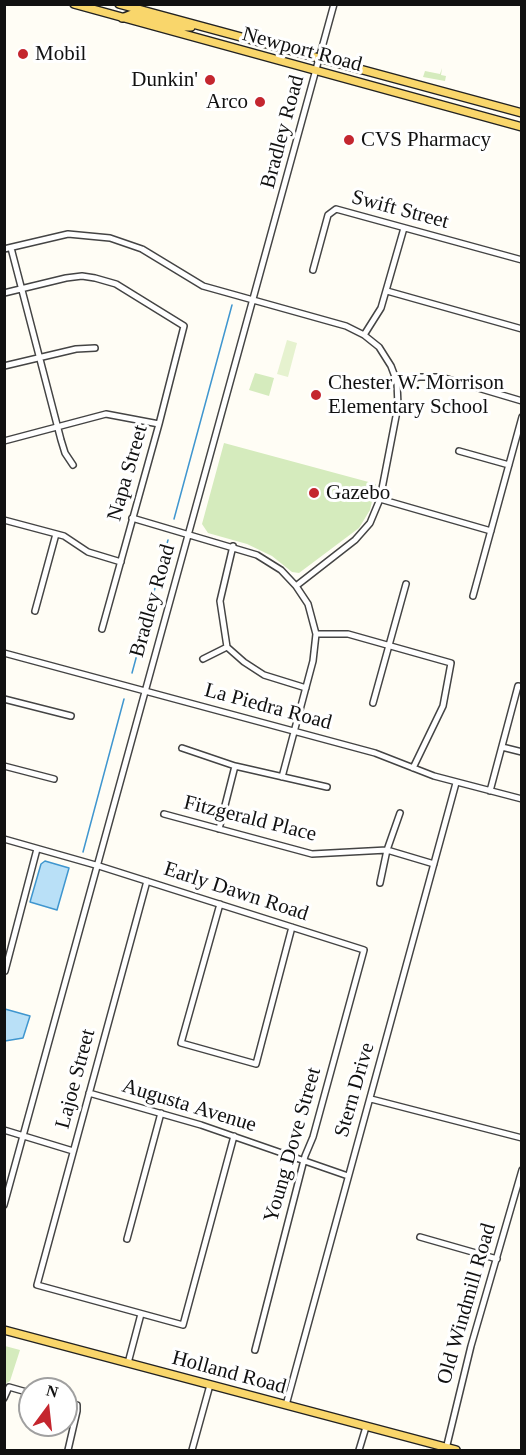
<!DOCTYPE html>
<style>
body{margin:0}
#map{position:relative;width:526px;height:1455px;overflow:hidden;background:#fffdf5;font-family:Georgia,serif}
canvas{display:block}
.frame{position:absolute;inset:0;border:6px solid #111;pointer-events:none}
.north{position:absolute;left:18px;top:1377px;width:60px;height:60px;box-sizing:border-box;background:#fff;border:2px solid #a0a0a0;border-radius:50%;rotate:15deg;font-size:16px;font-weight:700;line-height:24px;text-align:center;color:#111}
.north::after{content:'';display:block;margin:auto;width:21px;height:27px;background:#c4262e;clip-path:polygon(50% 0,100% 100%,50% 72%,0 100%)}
</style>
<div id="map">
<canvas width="526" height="1455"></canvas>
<div class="frame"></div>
<div class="north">N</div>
</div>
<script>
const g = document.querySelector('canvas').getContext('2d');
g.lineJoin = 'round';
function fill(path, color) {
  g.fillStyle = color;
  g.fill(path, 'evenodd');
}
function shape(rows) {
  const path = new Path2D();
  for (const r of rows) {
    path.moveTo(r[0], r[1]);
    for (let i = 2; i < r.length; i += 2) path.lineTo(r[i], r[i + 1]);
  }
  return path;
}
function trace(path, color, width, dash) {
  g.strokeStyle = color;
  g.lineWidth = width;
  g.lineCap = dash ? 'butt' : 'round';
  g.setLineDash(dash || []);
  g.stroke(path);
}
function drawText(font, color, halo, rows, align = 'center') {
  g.font = font + ' Georgia,serif';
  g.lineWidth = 6;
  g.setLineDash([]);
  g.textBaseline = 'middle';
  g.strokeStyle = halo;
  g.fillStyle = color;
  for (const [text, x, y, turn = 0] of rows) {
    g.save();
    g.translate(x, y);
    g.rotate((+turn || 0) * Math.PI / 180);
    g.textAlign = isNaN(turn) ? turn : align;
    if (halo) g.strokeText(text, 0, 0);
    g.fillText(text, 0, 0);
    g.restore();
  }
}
const green = shape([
 [442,68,441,75,446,76,445,81,423,77,425,71,440,74],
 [255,373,274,378,269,396,249,390],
 [224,443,376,484,370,510,359,528,299,573,292,572,272,556,247,544,208,533,202,524],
 [5,1346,20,1350,10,1381,5,1384]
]);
const pitch = shape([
 [287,340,297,343,288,377,277,374]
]);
const water = shape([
 [45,861,69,868,57,910,30,902,41,864,45,861],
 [5,1009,30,1016,23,1038,5,1041,5,1009]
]);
const stream = shape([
 [174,519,232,305],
 [132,673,168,540],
 [83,852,124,699]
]);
const minor = shape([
 [11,248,61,440,65,453,73,465],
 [4,249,68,234,110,238,142,249,203,286,346,326,364,335,379,347,391,366,397,382,398,406,380,499,370,523,355,540,296,586],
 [313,270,328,215,336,209,522,260],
 [387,291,522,329],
 [4,293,66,278,82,276,95,278,116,284,184,326,159,424,102,629],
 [364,335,381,308,404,228],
 [4,366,76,349,95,348],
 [397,382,419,377,441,377,522,401],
 [4,441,106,414,159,424],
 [459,451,509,465],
 [380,499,491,531],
 [132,518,257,555,281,570,296,586,308,604,316,634,313,661,282,777],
 [4,520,64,536,88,552,121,562],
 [233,546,220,601,227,647,244,662,264,675,306,688],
 [473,596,522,417],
 [35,611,56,534],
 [316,634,348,634,451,663,443,706,413,768],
 [4,653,375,753,434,776,522,799],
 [203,659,227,647],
 [4,699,71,716],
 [373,703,406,584],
 [502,747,522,752],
 [182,748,235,766,327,787],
 [4,766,54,779],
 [490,791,518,686,522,687],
 [164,814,312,854,387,850,434,864],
 [219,829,235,766],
 [4,839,99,866,364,950,313,1137,305,1156,255,1350],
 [147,881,37,1285,183,1325,234,1136],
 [380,883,387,850,400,813],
 [220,904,181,1043,256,1064,292,927],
 [5,971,37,849],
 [89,1093,201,1125,348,1176],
 [371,1099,522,1138],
 [4,1130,73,1151],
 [4,1205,334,4],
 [420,1237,497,1259],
 [127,1239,161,1113],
 [128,1363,141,1314],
 [4,1398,9,1387,30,1393],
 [66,1402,77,1405,77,1411,68,1450],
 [286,1405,456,783],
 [446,1449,471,1346,522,1170],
 [192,1450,210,1385],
 [359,1450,366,1427]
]);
const major = shape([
 [74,4,522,127],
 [119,4,522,113],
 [122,18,132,14,179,27,191,27],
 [4,1330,456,1450]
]);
const markers = [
 [23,54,6,"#c4262e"],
 [210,80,6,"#c4262e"],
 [260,102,6,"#c4262e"],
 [349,140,6,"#c4262e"],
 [316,395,6,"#c4262e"],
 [314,493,6,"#c4262e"]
];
const streetNames = [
 ["Newport Road",302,50,15],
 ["Bradley Road",283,132,-75],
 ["Swift Street",400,210,15],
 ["Napa Street",128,473,-74],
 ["Bradley Road",153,601,-74],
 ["La Piedra Road",268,707,15],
 ["Fitzgerald Place",250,819,14],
 ["Early Dawn Road",236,892,18],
 ["Lajoe Street",76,1079,-75],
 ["Stern Drive",355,1090,-74],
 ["Augusta Avenue",189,1106,17],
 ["Young Dove Street",293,1145,-74],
 ["Old Windmill Road",467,1304,-74],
 ["Holland Road",229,1373,15]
];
const poiNames = [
 ["Mobil",35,54],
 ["Dunkin'",198,80,"right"],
 ["Arco",248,102,"right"],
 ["CVS Pharmacy",361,140],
 ["Chester W. Morrison",328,383],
 ["Elementary School",328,407],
 ["Gazebo",326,493]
];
fill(green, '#d5ebbd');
fill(pitch, '#e6f2cf');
fill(water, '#b9e0f7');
trace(water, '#3f96cf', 1.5);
trace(stream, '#3f96cf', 1.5);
trace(minor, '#444', 8);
trace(major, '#222', 10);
trace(minor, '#fff', 5);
trace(major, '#f9d66b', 7);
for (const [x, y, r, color] of markers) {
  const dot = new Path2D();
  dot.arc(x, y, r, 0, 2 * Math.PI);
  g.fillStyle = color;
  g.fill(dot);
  trace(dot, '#fff', 2);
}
drawText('21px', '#111', '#fff', streetNames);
drawText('21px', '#111', '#fff', poiNames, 'left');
</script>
